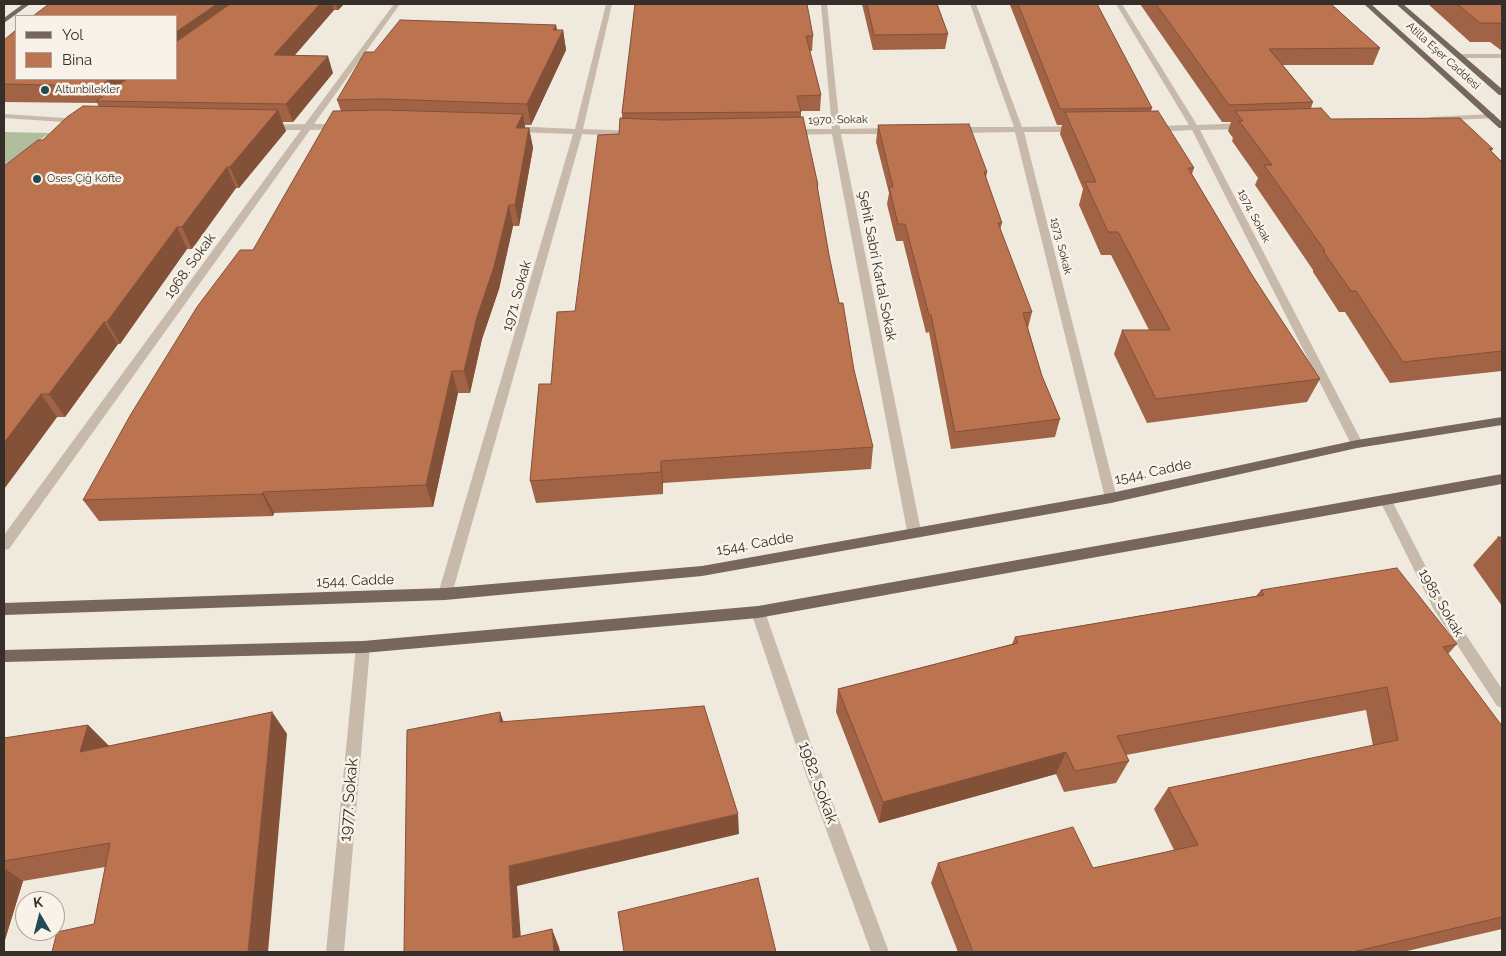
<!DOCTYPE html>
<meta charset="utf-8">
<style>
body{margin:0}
#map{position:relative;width:1506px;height:956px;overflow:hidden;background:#f0e9dd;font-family:Raleway,sans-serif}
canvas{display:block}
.frame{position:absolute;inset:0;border:5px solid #352e29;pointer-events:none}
.legend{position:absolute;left:15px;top:15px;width:162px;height:65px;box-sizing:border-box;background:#f8f2e9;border:1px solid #aaa49c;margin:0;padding:6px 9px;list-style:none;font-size:15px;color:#352e29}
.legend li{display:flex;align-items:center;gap:10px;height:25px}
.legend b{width:25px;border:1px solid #aaa49c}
.north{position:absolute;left:15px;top:891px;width:50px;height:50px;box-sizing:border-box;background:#f8f2e9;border:1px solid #aaa49c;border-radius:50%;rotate:352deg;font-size:14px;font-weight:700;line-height:20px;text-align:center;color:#352e29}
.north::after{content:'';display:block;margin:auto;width:18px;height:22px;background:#224c53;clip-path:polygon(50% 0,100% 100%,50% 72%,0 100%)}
</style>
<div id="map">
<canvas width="1506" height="956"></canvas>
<div class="frame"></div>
<ul class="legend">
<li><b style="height:6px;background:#76665b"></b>Yol</li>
<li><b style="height:14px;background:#bb7350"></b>Bina</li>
</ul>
<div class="north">K</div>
</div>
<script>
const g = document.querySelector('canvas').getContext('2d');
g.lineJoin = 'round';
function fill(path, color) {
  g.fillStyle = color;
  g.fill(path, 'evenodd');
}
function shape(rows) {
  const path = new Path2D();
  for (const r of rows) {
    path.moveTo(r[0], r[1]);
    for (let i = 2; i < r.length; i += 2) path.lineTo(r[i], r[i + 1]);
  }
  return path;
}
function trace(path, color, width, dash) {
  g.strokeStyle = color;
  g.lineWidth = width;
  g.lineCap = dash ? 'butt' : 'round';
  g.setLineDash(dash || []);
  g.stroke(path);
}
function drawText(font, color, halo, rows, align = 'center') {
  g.font = font + ' Raleway,sans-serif';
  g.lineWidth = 5;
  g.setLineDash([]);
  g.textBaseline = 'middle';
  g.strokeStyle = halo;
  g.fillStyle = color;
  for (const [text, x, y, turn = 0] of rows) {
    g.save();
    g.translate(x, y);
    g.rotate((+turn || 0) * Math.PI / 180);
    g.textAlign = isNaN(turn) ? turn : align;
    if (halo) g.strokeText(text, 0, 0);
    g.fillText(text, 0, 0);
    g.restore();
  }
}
const green = shape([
 [4,132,50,133,4,165]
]);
const minor = shape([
 [394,4,400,4,314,124,338,124,342,127,341,129,310,130,9,549,4,550,4,535,301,130,268,130,265,129,265,125,305,124,394,4],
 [606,4,612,4,583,129,636,131,640,134,636,137,582,134,452,594,450,598,445,600,440,598,438,594,573,134,513,132,509,129,513,126,575,129,606,4],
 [821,4,827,4,840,129,893,128,897,131,893,134,841,134,921,531,919,535,914,536,909,535,907,531,832,134,791,135,787,132,791,129,832,129,821,4],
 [970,4,976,4,1022,127,1078,126,1082,129,1078,132,1024,132,1117,498,1116,501,1111,503,1106,501,1105,498,1015,132,956,133,952,130,956,127,1014,127,970,4],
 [1116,4,1122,4,1197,125,1246,123,1250,126,1246,129,1200,130,1363,444,1361,447,1357,448,1351,444,1192,130,1153,132,1149,129,1153,126,1189,125,1116,4],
 [1457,54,1502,54,1502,58,1457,58,1457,54],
 [4,114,79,119,83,121,79,123,4,118,4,114],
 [1492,114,1495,114,1495,118,1431,121,1427,119,1431,117,1492,114],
 [1386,496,1391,498,1392,501,1443,600,1502,689,1502,708,1497,706,1433,608,1380,501,1381,498,1386,496],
 [758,606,763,608,765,612,821,772,889,952,871,952,805,772,751,612,753,608,758,606],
 [363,641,368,643,370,647,344,952,326,952,356,647,358,643,363,641]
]);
const major = shape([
 [23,4,30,4,4,23,4,18,23,4],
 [1364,4,1371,4,1502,122,1502,128,1499,128,1364,4],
 [1396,4,1403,4,1502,89,1502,95,1499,95,1396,4],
 [1502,417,1502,425,1357,448,1111,503,702,576,445,600,4,615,4,603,445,588,702,566,1111,493,1357,440,1502,417],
 [1502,474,1502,484,758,618,363,653,4,662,4,650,363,641,758,606,1502,474]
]);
const wall = shape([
 [49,4,344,4,338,10,334,10,295,55,333,73,293,122,282,122,286,131,239,188,236,188,192,249,187,249,120,344,118,344,65,417,57,417,4,489,4,166,43,140,99,107,97,103,4,102,4,40,16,79,176,79,176,16],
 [635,4,813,36,812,51,810,51,821,95,820,111,801,111,801,117,818,185,818,193,829,255,854,370,873,447,871,469,663,483,663,494,536,503,530,481,551,384,575,311,619,134,622,118,622,113],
 [862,4,937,4,948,34,945,49,873,50],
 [1005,4,1097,4,1152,108,1151,111,1194,168,1192,174,1252,275,1320,379,1307,402,1147,423,1114,354,1122,330,1149,330,1111,255,1101,255,1079,205,1083,189,1060,134,1062,125,1057,125,1010,5,1006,5],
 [1140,4,1331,4,1380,48,1373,65,1283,65,1313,102,1311,108,1331,119,1493,149,1491,151,1502,162,1502,371,1390,383,1345,312,1339,312,1313,272,1313,270,1255,185,1258,178,1232,141,1233,138,1228,131,1231,122,1222,122],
 [1428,4,1502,4,1502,51,1490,42,1470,42],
 [556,25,557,30,563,30,566,50,531,125,525,125,525,128,529,128,533,148,519,226,513,226,499,289,482,339,470,393,458,393,433,507,274,513,273,516,99,521,83,500,253,250,341,111,337,100,374,52],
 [878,125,987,172,986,178,1002,223,1000,230,1032,312,1028,328,1042,376,1060,419,1055,437,951,449,929,332,926,333,903,241,896,241,887,204,889,193,876,142],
 [1498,537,1502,537,1502,606,1473,565],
 [1261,590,1457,644,1448,654,1502,726,1502,929,1403,952,958,952,931,883,938,863,1093,868,1174,850,1154,809,1168,788,1373,746,1366,710,1126,755,1129,761,1116,783,1064,792,1056,774,879,823,836,712,838,689,1012,644,1015,637,1256,596],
 [272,712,287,734,94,924,105,867,23,881,4,943,4,738,88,725,109,746]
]);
const shadedWall = shape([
 [217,4,246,4,176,54,176,32],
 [320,4,332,4,334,10,280,72,274,55],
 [336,4,344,4,338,10],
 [556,25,558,40,563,30,566,50,531,125,527,104],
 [328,56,333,73,293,122,286,104],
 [110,79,143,79,107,101,100,86],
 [278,110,286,131,239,188,230,167],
 [523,114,526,134,516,128],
 [529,128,533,148,519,226,515,205],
 [227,167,236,188,192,249,182,227],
 [509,205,513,226,499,289,482,339,470,393,464,371,477,317],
 [177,227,187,249,120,344,107,322],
 [104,322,118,344,65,417,49,394],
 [452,371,458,393,433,507,426,485],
 [41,394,57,417,4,489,4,443],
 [661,461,663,483,663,494,661,472],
 [263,492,274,513,273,516,262,494],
 [272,712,287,734,268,952,248,952],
 [500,712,508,734,500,722],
 [88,725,109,746,80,752],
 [1066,752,1056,774,879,823,883,802],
 [738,814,739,834,517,886,522,952,513,938,509,866],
 [4,868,23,881,4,943],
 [552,929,559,947,560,952,554,952]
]);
const building = shape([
 [49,4,217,4,176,32,176,16,33,16,49,4],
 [230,4,320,4,274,55,328,56,286,104,96,101,127,79,176,79,176,42,230,4],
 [635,4,807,4,813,36,806,36,821,95,797,96,801,112,622,113,635,4],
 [867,4,937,4,948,34,874,35,867,4],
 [1018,4,1097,4,1152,108,1060,109,1018,4],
 [1156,4,1331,4,1380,48,1269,49,1313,102,1229,105,1156,4],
 [1457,4,1502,4,1502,25,1500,23,1480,23,1457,4],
 [400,20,556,25,553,30,563,30,527,104,382,99,337,100,365,52,374,52,400,20],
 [16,30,16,79,110,79,100,86,4,84,4,40,16,30],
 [83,106,278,110,230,167,227,167,182,227,177,227,107,322,104,322,49,394,41,394,4,443,4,166,38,140,43,140,67,117,83,106],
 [1321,108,1331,119,1460,118,1493,149,1489,149,1502,162,1502,351,1403,362,1356,291,1351,291,1323,251,1325,251,1264,165,1272,165,1239,121,1243,121,1235,111,1321,108],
 [382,110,523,114,516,128,529,128,515,205,509,205,494,267,477,317,464,371,452,371,426,485,263,492,262,494,83,500,131,414,197,307,240,250,253,250,333,111,382,110],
 [1158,111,1194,168,1188,168,1252,275,1320,379,1156,399,1122,330,1170,330,1118,232,1108,232,1085,182,1096,182,1065,112,1158,111],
 [803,117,818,185,817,185,829,255,839,303,843,303,854,370,873,447,661,461,661,472,530,481,539,384,551,384,557,312,575,311,598,135,619,134,620,118,663,120,803,117],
 [969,124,987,172,984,172,1002,223,998,223,1032,312,1023,313,1042,376,1060,419,955,432,931,315,929,315,905,224,898,224,889,187,893,187,878,125,969,124],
 [1498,537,1502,537,1502,543,1498,537],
 [1397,568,1457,644,1443,647,1502,726,1502,917,1353,952,973,952,938,863,1073,827,1093,868,1198,845,1168,788,1398,740,1387,687,1117,736,1129,761,1075,771,1066,752,883,802,838,689,1018,643,1015,637,1264,595,1261,590,1397,568],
 [704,706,738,814,509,866,513,938,552,929,554,952,404,952,407,730,500,712,500,722,704,706],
 [272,712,248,952,52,952,57,932,94,924,110,843,4,861,4,738,88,725,80,752,272,712],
 [758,878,776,952,624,952,618,912,758,878]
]);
const markers = [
 [45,90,5,"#224c53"],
 [37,179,5,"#224c53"]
];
const farStreetnames = [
 ["Atilla Eşer Caddesi",1443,56,42],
 ["1970. Sokak",838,120,-1],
 ["1974. Sokak",1254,216,63],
 ["1973. Sokak",1061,246,76]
];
const farPoinames = [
 ["Altunbilekler",55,90],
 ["Oses Çiğ Köfte",47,179]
];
const streetNames = [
 ["1968. Sokak",190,266,-54],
 ["Şehit Sabri Kartal Sokak",877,266,79],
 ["1971. Sokak",517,296,-74],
 ["1544. Cadde",1153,472,-12],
 ["1544. Cadde",755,544,-10],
 ["1544. Cadde",355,581,-2],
 ["1985. Sokak",1441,603,60]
];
const nearStreetnames = [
 ["1982. Sokak",818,783,70],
 ["1977. Sokak",349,800,-85]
];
fill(green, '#b1be9e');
fill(minor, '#c7baaa');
fill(major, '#76665b');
fill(wall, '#a16345');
fill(shadedWall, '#835038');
fill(building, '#bb7350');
trace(building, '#835038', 1);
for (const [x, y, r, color] of markers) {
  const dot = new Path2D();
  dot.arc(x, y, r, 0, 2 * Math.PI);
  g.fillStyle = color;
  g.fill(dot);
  trace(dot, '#f8f2e9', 2);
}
drawText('11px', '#352e29', '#f8f2e9', farStreetnames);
drawText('11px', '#352e29', '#f8f2e9', farPoinames, 'left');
drawText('14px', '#352e29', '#f8f2e9', streetNames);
drawText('16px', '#352e29', '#f8f2e9', nearStreetnames);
</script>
